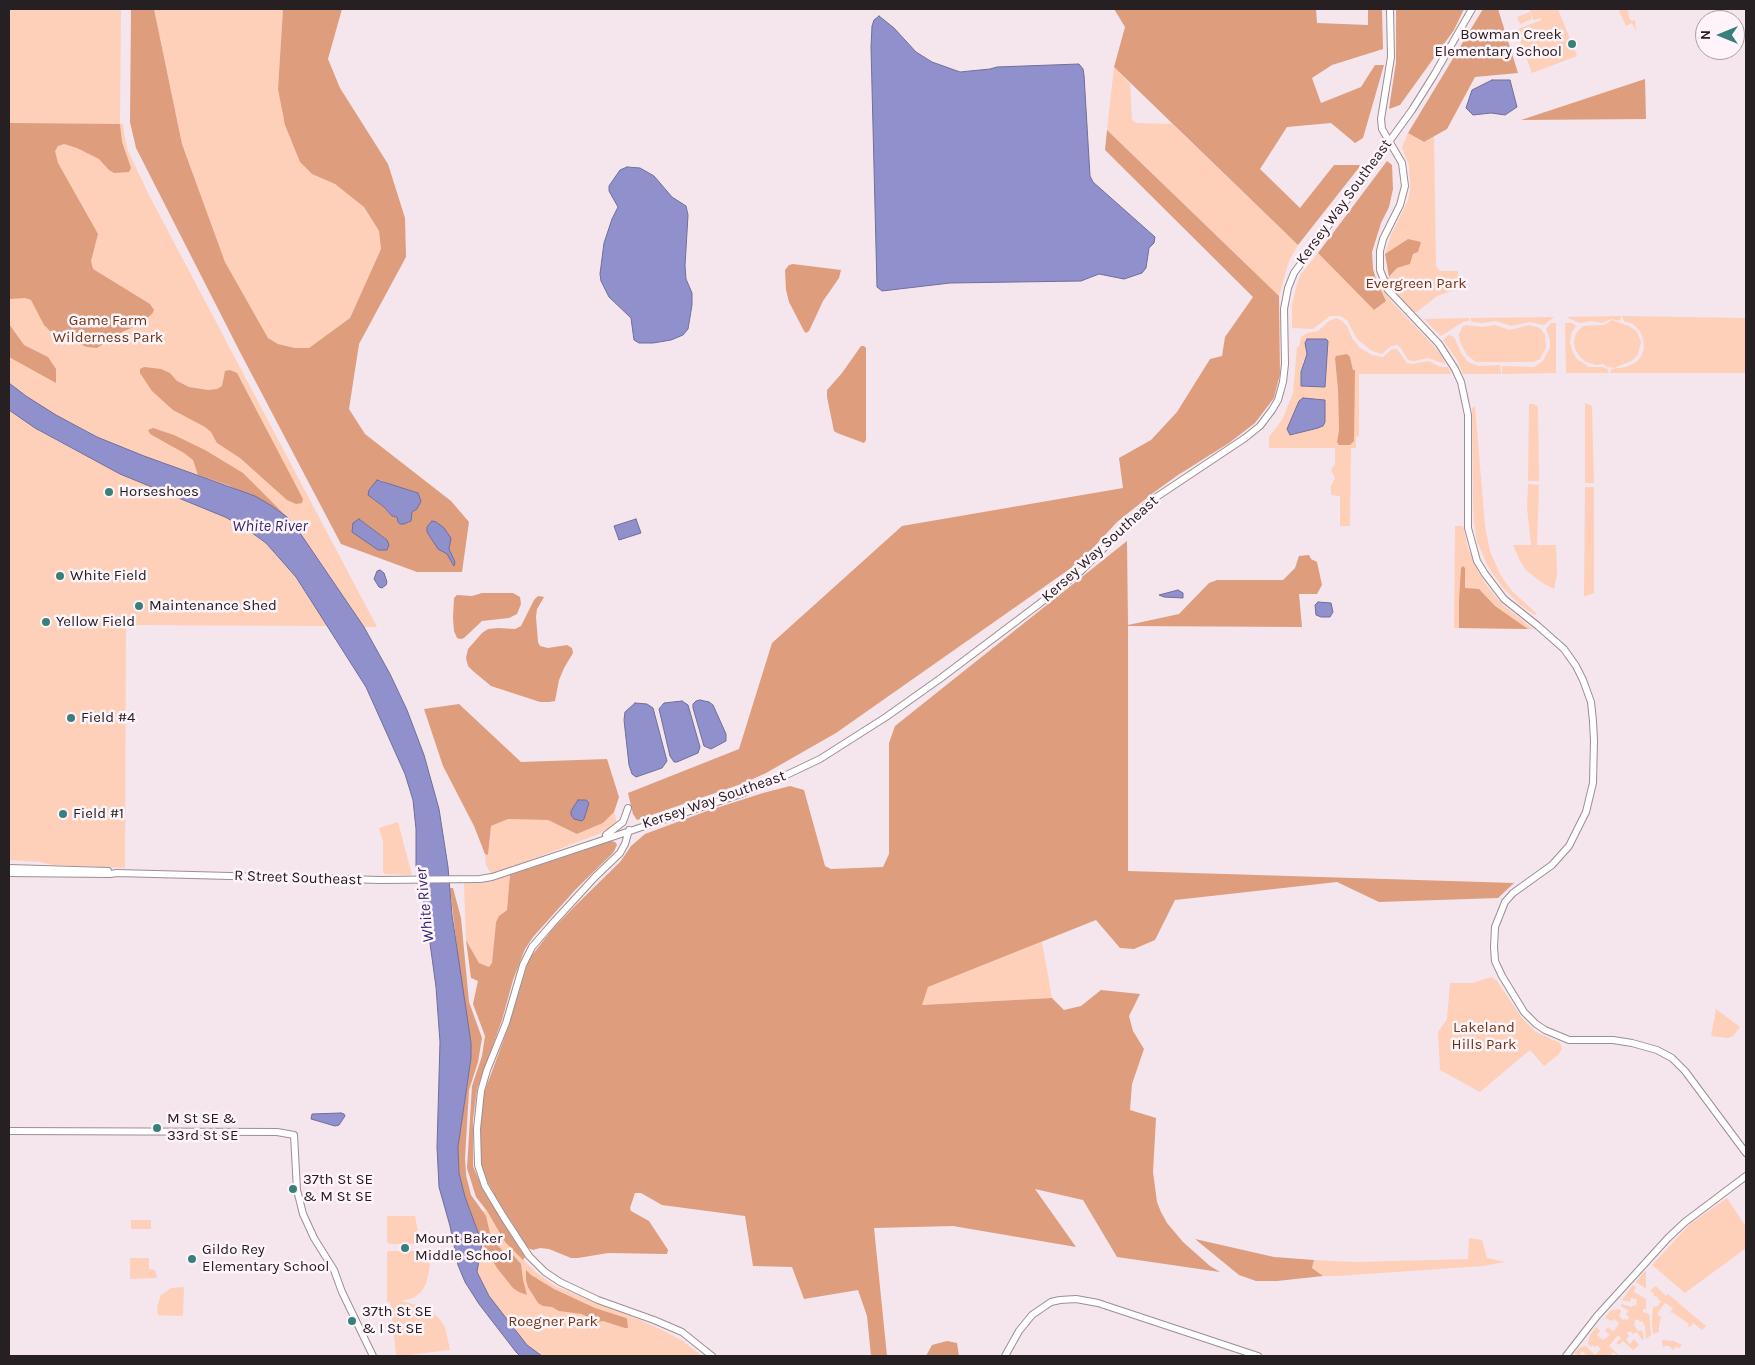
<!DOCTYPE html>
<style>
body{margin:0}
#map{position:relative;width:1755px;height:1365px;overflow:hidden;background:#f5e5ed;font-family:Karla,sans-serif}
canvas{display:block}
.frame{position:absolute;inset:0;border:10px solid #262023;pointer-events:none}
.north{position:absolute;left:1695px;top:10px;width:50px;height:50px;box-sizing:border-box;background:#fef4f9;border:1px solid #a89fa3;border-radius:50%;rotate:270deg;font-size:14px;font-weight:700;line-height:20px;text-align:center;color:#262023}
.north::after{content:'';display:block;margin:auto;width:18px;height:22px;background:#38807b;clip-path:polygon(50% 0,100% 100%,50% 72%,0 100%)}
</style>
<div id="map">
<canvas width="1755" height="1365"></canvas>
<div class="frame"></div>
<div class="north">N</div>
</div>
<script>
const g = document.querySelector('canvas').getContext('2d');
g.lineJoin = 'round';
function fill(path, color) {
  g.fillStyle = color;
  g.fill(path, 'evenodd');
}
function shape(rows) {
  const path = new Path2D();
  for (const r of rows) {
    path.moveTo(r[0], r[1]);
    for (let i = 2; i < r.length; i += 2) path.lineTo(r[i], r[i + 1]);
  }
  return path;
}
function trace(path, color, width, dash) {
  g.strokeStyle = color;
  g.lineWidth = width;
  g.lineCap = dash ? 'butt' : 'round';
  g.setLineDash(dash || []);
  g.stroke(path);
}
function drawText(font, color, halo, rows, align = 'center') {
  g.font = font + ' Karla,sans-serif';
  g.lineWidth = 5;
  g.setLineDash([]);
  g.textBaseline = 'middle';
  g.strokeStyle = halo;
  g.fillStyle = color;
  for (const [text, x, y, turn = 0] of rows) {
    g.save();
    g.translate(x, y);
    g.rotate((+turn || 0) * Math.PI / 180);
    g.textAlign = isNaN(turn) ? turn : align;
    if (halo) g.strokeText(text, 0, 0);
    g.fillText(text, 0, 0);
    g.restore();
  }
}
const green = shape([
 [9,9,121,9,120,123,123,124,125,138,128,151,149,195,377,627,364,627,300,533,287,517,272,506,255,496,144,456,97,437,56,415,26,396,9,383],
 [154,9,283,9,278,89,300,162,312,174,335,184,364,207,379,231,381,249,350,318,309,348,295,348,278,344,268,338,225,262,182,144],
 [1529,9,1558,9,1577,56,1532,73,1516,30,1541,20,1541,18,1534,20],
 [1621,9,1628,9,1629,18,1632,21,1635,20,1636,31,1632,23,1626,26,1619,11],
 [1530,12,1532,19,1520,24,1517,17],
 [1114,67,1130,84,1132,120,1136,123,1172,124,1298,245,1289,261,1279,296,1107,130],
 [1408,133,1424,142,1434,136,1436,266,1440,271,1458,271,1458,282,1460,286,1457,291,1451,291,1437,296,1417,312,1413,312,1392,290,1386,278,1391,276,1397,268,1410,264,1413,254,1418,252,1408,239,1385,254,1391,235,1408,200,1410,190,1409,166,1402,147],
 [1318,253,1374,310,1386,301,1377,282,1380,284,1391,301,1431,343,1442,356,1445,364,1428,358,1414,361,1408,360,1401,348,1397,345,1391,346,1382,354,1372,351,1357,339,1347,320,1340,316,1330,316,1313,329,1292,328,1292,305,1297,284,1301,274],
 [1621,316,1620,321,1611,319,1602,323,1591,321,1580,323,1566,317],
 [1622,316,1746,318,1746,373,1610,373,1611,369,1626,367,1635,363,1640,358,1644,349,1643,339,1640,331,1633,324,1624,321],
 [1554,317,1544,325,1530,322,1511,326,1496,321,1482,323,1473,322,1471,321,1470,318],
 [1337,318,1342,321,1347,326,1352,338,1360,348,1372,355,1383,357,1392,349,1397,349,1407,363,1412,364,1428,361,1441,367,1448,367,1451,374,1359,374,1359,436,1356,437,1356,448,1351,448,1350,526,1340,526,1340,496,1331,495,1331,486,1335,478,1331,470,1335,464,1335,448,1269,448,1269,437,1282,420,1293,393,1297,347,1299,347,1301,337,1307,333,1318,331,1329,321],
 [1307,339,1326,339,1328,341,1325,387,1303,387,1303,362,1307,354,1305,343],
 [1350,357,1353,370,1337,442,1339,430,1338,390,1335,358],
 [1303,398,1325,400,1322,427,1293,435,1287,429,1299,401],
 [1469,318,1469,321,1463,322,1441,336,1424,319],
 [1612,320,1629,326,1637,332,1641,342,1638,355,1631,361,1615,368,1607,367,1603,364,1596,365,1586,362,1581,358,1575,349,1574,342,1576,333,1583,326,1604,325],
 [1551,323,1556,323,1556,373,1502,374,1502,366,1534,367,1543,361,1550,348,1550,340,1546,329],
 [1565,323,1572,323,1576,326,1571,334,1570,343,1573,353,1577,359,1589,367,1603,367,1608,369,1609,373,1566,373],
 [1466,325,1483,327,1495,325,1510,330,1529,325,1537,327,1541,329,1545,335,1546,347,1540,359,1534,362,1476,362,1467,355,1460,342,1459,334,1463,326],
 [1449,335,1454,337,1461,353,1468,362,1479,366,1500,365,1501,374,1463,374,1457,360,1443,340],
 [1585,403,1592,406,1594,483,1585,483],
 [1529,404,1534,404,1538,407,1539,481,1528,481],
 [1475,406,1485,526,1490,551,1501,576,1512,591,1537,614,1535,615,1520,605,1503,588,1487,565,1477,541,1474,522,1473,507,1472,408],
 [9,410,56,440,120,474,225,517,244,527,266,543,281,559,296,577,327,626,126,625,125,868,52,865,40,862,9,860],
 [1528,484,1539,485,1537,545,1556,545,1557,576,1554,589,1541,582,1526,570,1520,561,1513,545,1531,545,1527,507],
 [1585,487,1594,487,1594,593,1586,596,1584,596],
 [1455,526,1463,526,1468,548,1478,571,1487,586,1502,604,1533,629,1454,628],
 [614,812,617,823,599,834,496,873,491,874,486,865,485,854,488,855,491,826,508,819,548,820,577,834,603,823],
 [398,822,412,875,385,874,383,872,383,841,379,828],
 [510,875,507,910,499,916,496,922,492,963,489,967,479,963,466,940,464,882,495,879],
 [1042,942,1052,998,921,1005,928,987],
 [1492,977,1497,981,1522,1018,1536,1032,1560,1043,1562,1049,1558,1055,1544,1066,1530,1050,1480,1092,1440,1070,1438,1032,1447,1019,1450,983,1472,983],
 [1716,1009,1740,1027,1733,1036,1728,1038,1711,1036],
 [1727,1198,1746,1227,1746,1248,1685,1293,1652,1265,1690,1224],
 [471,1211,487,1211,505,1242,537,1273,555,1286,638,1319,662,1330,683,1341,702,1356,540,1355,527,1345,489,1296,477,1272,482,1243],
 [387,1216,415,1216,420,1244,390,1244,387,1242],
 [131,1220,151,1220,151,1229,131,1229],
 [1469,1238,1482,1240,1487,1258,1505,1262,1483,1266,1337,1276,1323,1276,1312,1268,1314,1260,1356,1262,1468,1259],
 [389,1251,427,1251,430,1266,426,1284,421,1292,413,1298,401,1301,424,1307,439,1318,445,1327,450,1350,399,1356,396,1354,390,1302,387,1302,387,1253],
 [130,1258,149,1258,149,1269,155,1270,157,1278,130,1279],
 [1645,1271,1646,1272,1646,1289,1636,1282],
 [1633,1285,1636,1287,1634,1292,1646,1299,1646,1309,1643,1309,1643,1312,1649,1314,1651,1335,1646,1339,1645,1326,1642,1321,1640,1322,1638,1319,1634,1321,1635,1323,1634,1325,1638,1331,1642,1330,1644,1339,1642,1340,1637,1332,1633,1334,1630,1331,1627,1333,1629,1336,1626,1339,1630,1344,1634,1339,1639,1345,1633,1350,1623,1341,1619,1345,1616,1343,1621,1338,1618,1335,1609,1346,1618,1354,1617,1355,1613,1352,1610,1356,1587,1356,1582,1351,1579,1356,1574,1353,1579,1348,1586,1346,1595,1355,1601,1349,1597,1345,1595,1347,1592,1345,1591,1347,1588,1344,1590,1335,1596,1327,1600,1331,1597,1335,1603,1340,1610,1335,1605,1331,1608,1327,1612,1331,1615,1330,1619,1323,1614,1319,1612,1321,1605,1318,1610,1311,1618,1309,1621,1310,1619,1316,1623,1320,1625,1319,1627,1320,1629,1318,1626,1314,1629,1311,1621,1306,1621,1304,1632,1307,1633,1305,1636,1306,1637,1299,1631,1298,1630,1302,1622,1300],
 [1656,1286,1666,1296,1668,1294,1706,1326,1702,1330,1693,1323,1690,1327,1688,1326,1689,1324,1672,1312,1669,1315,1673,1308,1665,1303,1657,1314,1661,1317,1659,1325,1659,1332,1653,1334,1652,1319,1653,1307,1658,1306,1659,1303,1662,1302,1658,1299,1658,1297,1653,1296,1654,1293,1650,1292,1652,1289],
 [184,1287,183,1314,182,1316,158,1315,157,1307,161,1295,171,1288],
 [1662,1340,1674,1341,1682,1345,1679,1348,1675,1347,1673,1350,1669,1346,1664,1346,1663,1348]
]);
const forest = shape([
 [131,9,154,9,182,144,225,262,268,338,278,344,295,348,309,348,350,318,381,249,379,231,364,207,335,184,312,174,300,162,285,125,278,89,283,9,342,9,328,59,340,88,388,164,405,218,406,257,359,344,349,409,365,434,451,501,469,522,462,572,417,572,341,544,240,352,136,148,130,122],
 [380,480,391,485,418,493,417,509,412,512,410,521,408,523,398,522,397,517,392,516,384,507,372,498,369,490],
 [359,519,387,540,378,550,355,533],
 [1111,9,1316,9,1317,23,1368,25,1368,9,1382,9,1383,49,1332,65,1312,78,1321,103,1361,87,1375,65,1384,65,1363,138,1355,143,1331,123,1287,127,1260,169,1300,208,1334,165,1361,165,1298,245,1114,67,1125,27,1114,9],
 [1396,9,1464,9,1454,30,1400,105,1389,109,1396,62],
 [1483,9,1498,9,1518,73,1475,77,1447,129,1424,142,1408,133],
 [1645,79,1646,119,1521,120],
 [9,123,120,124,122,142,131,168,129,172,114,173,109,170,99,159,77,148,64,144,58,146,55,151,58,163,98,234,91,261,93,269,150,304,154,310,152,314,138,325,122,332,97,348,87,347,52,333,44,325,31,300,25,298,9,299],
 [1107,130,1279,296,1280,374,1274,398,1255,423,1229,443,1178,475,1153,493,1117,522,1081,561,836,733,766,773,744,783,637,820,633,814,628,793,739,749,772,643,902,526,1123,488,1119,458,1151,440,1177,412,1210,359,1222,356,1225,337,1253,297,1105,150],
 [1387,161,1392,165,1393,189,1389,207,1381,223,1372,252,1373,269,1377,282,1386,301,1374,310,1318,253],
 [1408,239,1421,242,1418,252,1413,254,1410,264,1397,268,1389,277,1385,254],
 [793,264,841,270,839,278,823,301,809,331,806,333,804,331,789,302,786,290,785,270,789,265],
 [9,324,24,345,48,357,56,369,56,383,9,357],
 [861,346,864,346,866,348,866,440,864,443,837,433,834,431,827,397,827,390,842,373],
 [1347,354,1350,357,1353,370,1355,370,1354,441,1350,445,1339,445,1337,442,1339,430,1338,390,1335,358,1336,356],
 [144,367,161,369,170,373,177,381,189,387,208,390,217,389,222,386,225,371,230,370,237,373,303,499,302,503,296,504,287,500,240,458,217,443,211,432,205,427,173,410,163,401,152,391,140,373,140,369],
 [153,428,174,435,205,450,243,473,287,517,272,506,228,485,198,475,193,460,184,453,150,434,148,430],
 [1127,541,1128,625,1179,614,1209,583,1217,580,1283,580,1295,568,1299,556,1309,555,1311,559,1317,562,1322,585,1317,594,1299,594,1302,627,1128,626,1128,871,1514,883,1498,898,1379,902,1337,882,1175,900,1155,940,1134,949,1120,948,1096,920,928,987,922,1005,1052,998,1064,1010,1081,1006,1101,990,1140,994,1129,1016,1133,1031,1144,1049,1132,1084,1130,1110,1156,1118,1153,1172,1157,1202,1161,1212,1167,1223,1183,1242,1210,1266,1220,1272,1117,1257,1083,1200,1035,1189,1076,1247,953,1226,874,1228,887,1356,871,1356,867,1316,858,1290,804,1299,792,1267,753,1266,745,1216,662,1205,641,1193,635,1193,630,1208,631,1211,649,1221,668,1250,667,1254,608,1253,578,1258,571,1258,549,1249,540,1248,533,1250,528,1248,495,1196,481,1169,479,1135,484,1093,508,1028,529,959,551,931,575,906,620,862,631,846,645,834,707,811,763,793,790,786,804,790,825,866,831,869,883,867,889,854,889,743,895,726],
 [1463,566,1465,568,1465,588,1479,589,1495,606,1528,629,1459,628,1459,600,1461,568],
 [482,593,513,593,520,597,521,604,517,614,509,618,482,621,464,638,461,639,457,638,454,631,453,618,454,598,457,595,472,596],
 [538,596,544,597,537,609,536,617,538,642,540,646,548,648,567,645,572,648,573,653,564,668,559,680,555,701,549,702,540,702,491,686,473,671,468,666,466,658,468,649,482,633,488,629,498,628,515,629,521,626,534,600],
 [459,704,521,762,607,759,619,797,614,812,603,823,577,834,548,820,508,819,491,826,488,855,485,854,474,826,443,766,424,709],
 [611,841,615,842,617,845,613,853,576,889,533,937,525,949,513,980,502,1020,477,1089,473,1120,473,1166,483,1190,525,1257,523,1260,505,1242,487,1211,476,1197,467,1168,472,1086,482,1056,485,1036,473,1004,478,981,471,978,466,940,479,963,489,967,492,963,496,922,499,916,507,910,510,875],
 [450,888,453,888,461,918,469,1002,482,1038,478,1062,469,1090,465,1158,466,1175,471,1195,486,1216,490,1233,495,1243,502,1250,512,1254,521,1264,523,1280,527,1295,519,1292,513,1288,497,1268,482,1243,465,1197,459,1173,458,1147,471,1058,471,1043,462,991],
 [1195,1239,1274,1257,1314,1260,1312,1268,1323,1276,1277,1281,1256,1281,1239,1275],
 [526,1270,531,1275,554,1289,595,1308,626,1318,627,1319,628,1328,625,1328,603,1321,598,1322,598,1323,582,1314,559,1311,552,1307,543,1306,538,1303,528,1287,526,1280],
 [947,1341,957,1343,959,1356,926,1356,932,1345]
]);
const water = shape([
 [879,16,894,28,916,52,932,62,960,72,990,69,997,67,1079,64,1083,69,1084,75,1090,176,1093,182,1155,237,1154,243,1149,248,1146,268,1142,273,1124,279,1099,274,1081,281,950,283,882,291,877,287,871,47,872,26,874,20,879,16],
 [1492,80,1510,80,1517,107,1505,115,1491,113,1473,115,1466,108,1472,90,1492,80],
 [627,167,640,168,654,176,672,197,686,206,688,215,685,266,686,279,692,293,692,305,688,329,683,335,671,340,653,343,639,343,634,340,631,318,609,297,601,281,600,274,604,243,612,219,618,207,609,191,609,186,620,170,627,167],
 [1307,339,1326,339,1328,341,1325,387,1301,386,1301,372,1307,354,1305,343,1307,339],
 [9,383,26,396,56,415,97,437,144,456,255,496,272,506,287,517,300,533,364,627,390,674,407,710,424,755,439,809,448,867,452,915,471,1043,471,1058,458,1147,459,1173,465,1197,482,1243,477,1272,489,1296,527,1345,542,1356,520,1356,516,1352,479,1304,465,1282,458,1265,450,1226,439,1187,437,1147,440,1042,436,987,426,914,416,866,416,829,413,800,405,774,366,687,296,577,266,543,244,527,225,517,120,474,35,428,9,410,9,383],
 [1303,398,1325,400,1325,422,1323,426,1318,428,1290,435,1287,429,1299,401,1303,398],
 [377,480,418,493,421,501,417,509,412,512,411,521,404,524,400,524,398,522,397,517,392,516,384,507,368,495,369,490,377,480],
 [359,519,387,540,389,545,387,550,378,550,352,532,353,523,359,519],
 [636,519,641,533,619,540,614,526,636,519],
 [432,521,436,522,444,528,451,538,449,549,455,562,454,566,447,554,438,549,427,532,427,527,432,521],
 [380,570,384,573,387,582,386,585,382,588,379,587,374,579,377,571,380,570],
 [1178,590,1183,593,1183,598,1164,597,1159,595,1178,590],
 [1318,602,1331,603,1333,612,1330,617,1321,617,1316,615,1315,605,1318,602],
 [700,700,709,702,713,705,726,734,726,741,711,749,704,746,693,708,693,704,696,701,700,700],
 [682,701,688,705,700,747,698,753,677,762,674,762,670,756,659,709,664,703,682,701],
 [635,703,647,704,653,708,667,761,662,768,636,777,632,774,629,765,624,720,625,712,635,703],
 [578,800,586,800,589,803,584,819,582,821,574,819,571,815,571,811,578,800],
 [341,1113,344,1114,345,1116,339,1125,335,1126,311,1119,312,1114,341,1113]
]);
const tertiary = shape([
 [1390,9,1391,57,1381,119,1382,129,1402,163,1405,186,1400,205,1383,239,1380,251,1380,270,1388,290,1439,344,1455,369,1461,382,1468,415,1468,528,1477,561,1485,574,1504,599,1538,626,1564,649,1576,666,1583,680,1591,702,1593,721,1594,741,1593,783,1586,812,1569,846,1552,865,1513,893,1505,902,1495,927,1494,947,1495,961,1502,976,1524,1012,1536,1024,1545,1030,1569,1040,1613,1040,1632,1043,1657,1050,1672,1058,1685,1071,1746,1153],
 [629,830,625,844,620,853,595,877,551,925,532,947,523,965,506,1023,487,1070,481,1091,477,1129,478,1165,485,1186,503,1216,529,1256,545,1272,560,1282,598,1300,654,1320,682,1332,712,1356],
 [606,835,623,822,628,808],
 [9,868,108,871],
 [9,873,110,874,117,873,380,880,480,879,492,877,741,794,780,778,820,759,886,717,941,678,1039,604,1081,571,1152,500,1245,438,1260,426,1272,410,1278,400,1283,382,1285,364,1284,309,1288,288,1294,273,1412,110,1434,75,1472,9],
 [9,1131,277,1132,294,1135,297,1190,303,1214,314,1238,334,1270,342,1292,373,1356],
 [1005,1356,1019,1331,1032,1315,1051,1302,1060,1300,1076,1299,1098,1303,1258,1356],
 [1566,1356,1597,1316,1668,1238,1685,1222,1746,1176]
]);
const markers = [
 [1572,44,5,"#38807b"],
 [109,492,5,"#38807b"],
 [60,576,5,"#38807b"],
 [139,606,5,"#38807b"],
 [46,622,5,"#38807b"],
 [71,718,5,"#38807b"],
 [63,814,5,"#38807b"],
 [157,1128,5,"#38807b"],
 [293,1189,5,"#38807b"],
 [405,1248,5,"#38807b"],
 [192,1259,5,"#38807b"],
 [352,1321,5,"#38807b"]
];
const poiNames = [
 ["Bowman Creek",1562,35,"right"],
 ["Elementary School",1562,52,"right"],
 ["Horseshoes",119,492],
 ["White Field",70,576],
 ["Maintenance Shed",149,606],
 ["Yellow Field",56,622],
 ["Field #4",81,718],
 ["Field #1",73,814],
 ["M St SE &",167,1119],
 ["33rd St SE",167,1136],
 ["37th St SE",303,1180],
 ["& M St SE",303,1197],
 ["Mount Baker",415,1239],
 ["Middle School",415,1256],
 ["Gildo Rey",202,1250],
 ["Elementary School",202,1267],
 ["37th St SE",362,1312],
 ["& I St SE",362,1329]
];
const streetNames = [
 ["Kersey Way Southeast",1344,202,-54],
 ["Kersey Way Southeast",1100,549,-42],
 ["Kersey Way Southeast",714,800,-19],
 ["R Street Southeast",298,878,2]
];
const parkNames = [
 ["Evergreen Park",1416,284],
 ["Game Farm",108,321],
 ["Wilderness Park",108,338],
 ["Lakeland",1484,1028],
 ["Hills Park",1484,1045],
 ["Roegner Park",553,1322]
];
const waterNames = [
 ["White River",270,526],
 ["White River",425,905,-96]
];
fill(green, '#fed0b9');
fill(forest, '#de9d7d');
fill(water, '#8f90cc');
trace(water, '#706e99', 1);
trace(tertiary, '#9c8e95', 8);
trace(tertiary, '#fff', 6);
for (const [x, y, r, color] of markers) {
  const dot = new Path2D();
  dot.arc(x, y, r, 0, 2 * Math.PI);
  g.fillStyle = color;
  g.fill(dot);
  trace(dot, '#fef4f9', 2);
}
drawText('15px', '#262023', '#fef4f9', poiNames, 'left');
drawText('15px', '#262023', '#fef4f9', streetNames);
drawText('15px', '#703513', '#fef4f9', parkNames);
drawText('italic 16px', '#322a72', '#fef4f9', waterNames);
</script>
